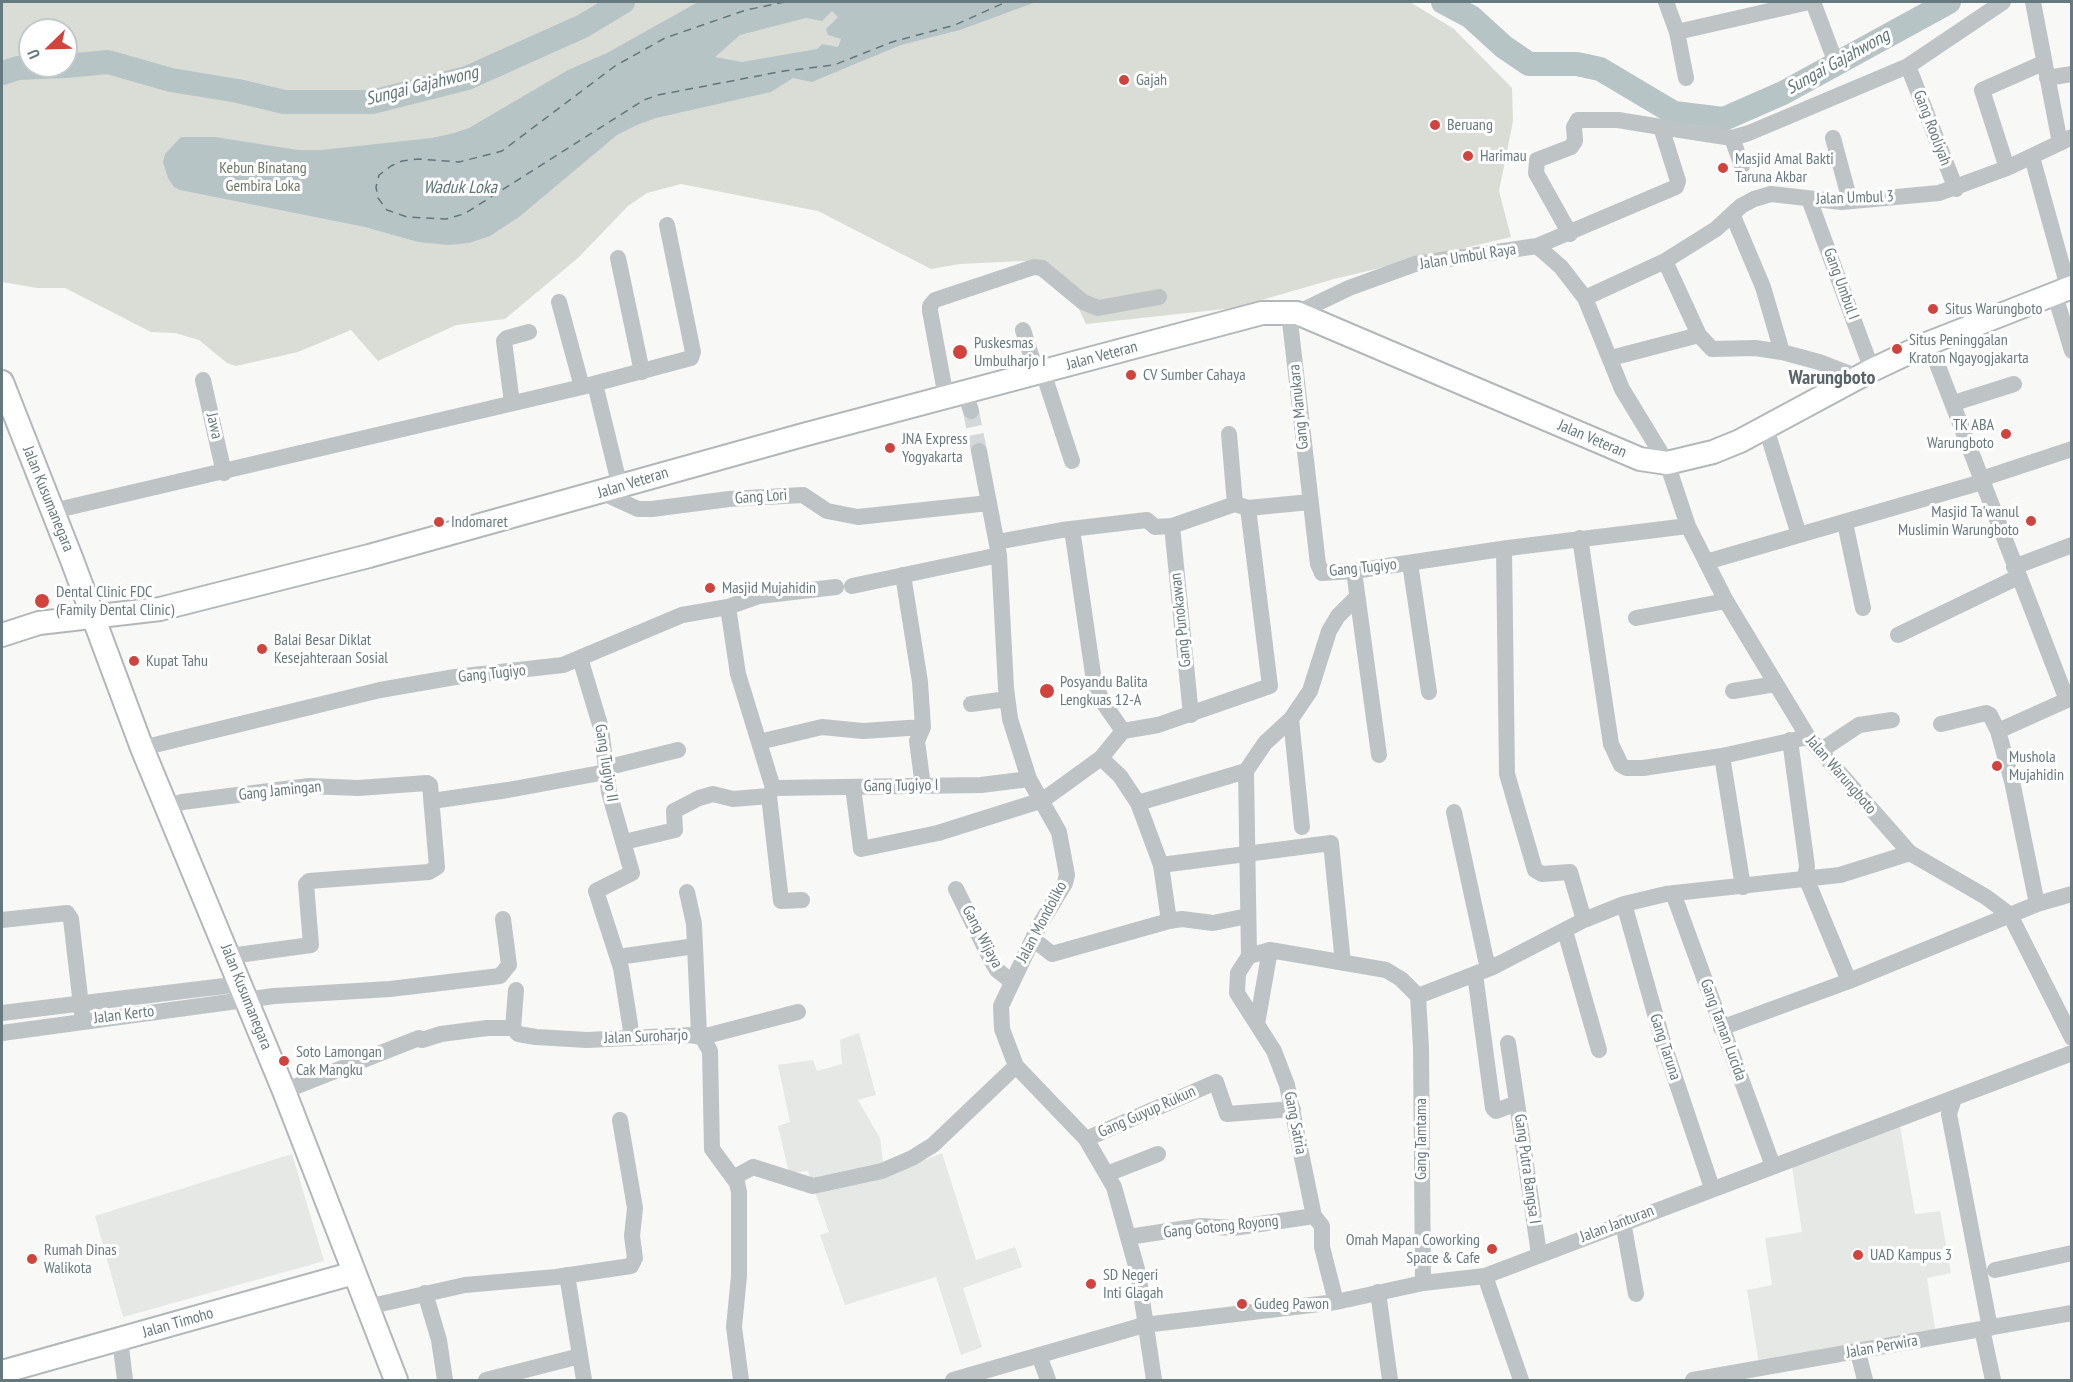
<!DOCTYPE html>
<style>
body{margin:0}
#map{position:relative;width:2073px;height:1382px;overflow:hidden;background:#f8f8f6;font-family:"PT Sans Narrow",sans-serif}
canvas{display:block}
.frame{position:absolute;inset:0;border:3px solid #66797e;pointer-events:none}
.north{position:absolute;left:18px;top:18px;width:60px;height:60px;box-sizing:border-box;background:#fff;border:2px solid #c2c9cb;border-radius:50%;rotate:247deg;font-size:16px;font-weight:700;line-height:24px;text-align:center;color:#66797e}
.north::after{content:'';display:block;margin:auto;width:21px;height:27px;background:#d1443e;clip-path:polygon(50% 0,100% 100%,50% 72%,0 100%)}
</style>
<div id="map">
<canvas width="2073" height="1382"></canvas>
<div class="frame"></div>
<div class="north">U</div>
</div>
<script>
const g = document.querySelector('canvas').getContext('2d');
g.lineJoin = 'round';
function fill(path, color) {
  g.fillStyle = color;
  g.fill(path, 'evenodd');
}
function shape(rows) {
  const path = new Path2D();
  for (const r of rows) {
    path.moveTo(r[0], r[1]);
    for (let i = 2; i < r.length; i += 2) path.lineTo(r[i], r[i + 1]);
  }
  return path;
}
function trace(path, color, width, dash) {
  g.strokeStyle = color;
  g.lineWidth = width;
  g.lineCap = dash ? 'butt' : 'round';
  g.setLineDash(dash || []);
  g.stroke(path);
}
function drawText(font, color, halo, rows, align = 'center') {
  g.font = font + ' "PT Sans Narrow",sans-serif';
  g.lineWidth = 6;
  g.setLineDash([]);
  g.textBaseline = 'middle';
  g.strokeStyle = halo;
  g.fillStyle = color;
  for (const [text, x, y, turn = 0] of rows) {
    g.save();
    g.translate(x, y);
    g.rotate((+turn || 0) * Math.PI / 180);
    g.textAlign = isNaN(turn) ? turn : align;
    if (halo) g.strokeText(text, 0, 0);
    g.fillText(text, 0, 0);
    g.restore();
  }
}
const built = shape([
 [859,1033,876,1095,858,1100,880,1138,885,1176,942,1153,976,1260,1015,1247,1022,1267,963,1288,982,1347,961,1355,936,1277,845,1305,820,1235,829,1232,808,1171,789,1173,778,1126,790,1122,778,1065,813,1060,817,1071,842,1064,840,1040],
 [1900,1126,1915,1214,1940,1211,1951,1273,1927,1278,1936,1334,1759,1364,1747,1290,1772,1285,1765,1238,1802,1232,1792,1167],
 [292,1154,324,1261,123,1317,95,1216]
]);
const green = shape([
 [2,2,1410,2,1454,29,1512,88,1513,121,1499,191,1511,237,1334,279,1234,308,1086,324,1064,277,1051,265,1022,261,960,264,931,269,818,211,681,184,647,193,628,206,579,257,505,319,456,325,378,361,351,330,298,352,236,366,227,363,199,340,175,333,151,332,65,288,37,288,2,282],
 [30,30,66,30,66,66,30,66]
]);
const water = shape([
 [698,2,1036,2,960,30,901,45,819,79,812,82,793,78,771,92,656,118,637,125,617,135,519,217,490,236,469,243,449,245,418,242,365,227,180,190,174,187,168,178,163,162,165,154,181,137,215,137,298,150,321,150,432,138,454,133,469,128,568,70,607,53],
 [832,11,838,17,826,29,828,35,841,39,838,47,822,44,817,49,742,62,715,57,740,35,806,18,822,21]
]);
const river = shape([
 [1443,2,1471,17,1504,47,1529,64,1577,64,1600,69,1674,113,1723,119],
 [66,66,108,62,171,80,238,91,284,102,372,102,467,78,583,26,623,2],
 [2,73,18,68,65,66],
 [1726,118,1783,93,1949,2]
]);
const ferry = shape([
 [785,2,746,10,665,38,615,66,502,151,459,162,419,159,402,161,391,166,379,175,376,187,378,198,387,210,407,217,446,219,464,214,644,100,658,95,784,71,834,65,892,42,955,25,1006,2]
]);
const minorTunnel = shape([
 [971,411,979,451]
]);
const minor = shape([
 [1666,2,1677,32,1686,78],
 [1813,2,1834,58],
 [2033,2,2060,143],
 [1677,32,1809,2],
 [1908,66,1956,189],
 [2047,78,2072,74],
 [1732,138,1742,166],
 [1833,138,1850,201],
 [2032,157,2068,287],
 [2007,168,1982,90,2043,63],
 [1809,199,1872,370],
 [1733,216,1763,287,1782,352],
 [1570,234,1536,173,1537,160,1571,147,1575,141,1574,127,1578,120,1618,120,1661,127],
 [1537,246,1676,187,1678,181,1661,127,1732,138,1749,133,1908,66,2003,2],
 [618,258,642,372],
 [1665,261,1699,335,1712,349,1755,348,1782,352,1819,362,1858,377],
 [2054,292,2072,351],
 [1585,298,1665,261,1716,229,1741,206,1754,199,1771,194,1842,202,1939,193,2007,168,2072,137],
 [559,302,582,387],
 [1289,313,1318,564,1322,573,1354,571,1508,548,1688,526],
 [1297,313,1349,288,1415,264,1537,246,1561,267,1585,298,1622,389,1667,463,1688,526,1726,601,1808,737,1910,853,1986,897,2010,915,2072,1038],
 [1023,330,1037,374],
 [1929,343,2067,700,1998,731,2012,781,2037,904],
 [1611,358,1699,335],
 [1043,372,1072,461],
 [203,380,224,473],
 [595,384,620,487],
 [965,392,971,411],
 [946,397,930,311,930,306,935,300,1034,267,1042,268,1083,302,1098,308,1159,297],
 [512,403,504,341,507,338,529,332],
 [1954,403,2014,384],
 [1766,428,1799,535,1982,482],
 [1229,434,1235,504],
 [979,451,999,555,1006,688,1010,719,1029,779,1059,832,1067,875,1065,883,1039,926,1001,1006,1002,1029,1016,1066,1086,1139,1114,1187,1138,1273,1154,1380],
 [1981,479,2072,449],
 [603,493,638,509,652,509,729,499,803,495,827,511,858,517,989,503],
 [53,511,582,387,691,358,693,352,667,225],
 [1845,523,1863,608],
 [1172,526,1191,715],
 [1072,529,1094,681,1102,701,1123,731],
 [1580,538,1611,744,1621,765,1626,768,1643,768,1722,756,1808,737],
 [997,542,1062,530,1147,520,1155,527,1172,526,1235,504,1248,508,1310,502],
 [1504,549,1507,774,1535,870,1542,874,1570,872,1584,920],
 [1706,562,1799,535],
 [1410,563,1429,692],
 [2014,567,2072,545],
 [1354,571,1379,755],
 [903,575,920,682,923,727,917,741,923,786],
 [852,586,999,555],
 [728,607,738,674,773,788],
 [1636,618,1726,601],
 [1898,635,2018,577],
 [580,658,601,728,609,792,632,873,596,891,621,968,632,1037],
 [1733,691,1776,684],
 [971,704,1007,699],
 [1291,719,1302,827],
 [1941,724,1986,713,1990,715,1998,731],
 [1790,740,1807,866,1805,878],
 [759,742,822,727,863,731,923,727],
 [142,748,380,690,455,677,563,665,682,615,728,607,759,596,836,587],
 [1820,751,1859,725,1892,720],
 [1722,756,1743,887],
 [1101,758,1123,731,1158,725,1270,686,1248,508],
 [605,768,678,750],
 [853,787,861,849,938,833,1043,800,1101,758,1120,776,1138,803,1246,771],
 [769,796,773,788,981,785,1029,779],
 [769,796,781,901,802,900],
 [432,801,508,790,606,772],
 [1138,803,1161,865,1169,921],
 [167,808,182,802,309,786,358,788,427,783,430,785,437,867,429,872,309,881,306,884,311,945,230,956],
 [1454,812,1486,960,1493,967],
 [624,842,675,830,674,811,699,798,713,794,733,799,769,796],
 [1161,865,1331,843,1343,963],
 [1806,878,1849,981],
 [956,889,991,960,997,970,1011,981],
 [687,892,694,924,699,1035],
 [1673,893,1773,1166],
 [1624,904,1663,1042,1712,1188],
 [2,920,67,913,71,919,82,1014],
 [1565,931,1599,1050],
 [1033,939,1052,954,1169,921,1182,919,1213,923,1248,916],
 [1249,956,1246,771,1265,743,1291,719,1310,691,1329,631,1338,616,1357,597],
 [618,957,695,946],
 [1475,974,1493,1108,1496,1111,1517,1103,1539,1254],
 [1418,996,1421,1048,1423,1283],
 [2,1013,241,984],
 [1257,1024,1270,950],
 [513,1028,516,990],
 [1721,1028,1849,981,2037,904,2072,894],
 [2,1033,274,996,390,989,500,976,509,965,503,919],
 [702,1037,798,1012],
 [1508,1043,1517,1103],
 [284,1091,419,1038,422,1040,441,1034,487,1028,513,1028,518,1034,536,1037,587,1040,690,1035,702,1037,710,1051,712,1149,737,1183,739,1192,739,1276,734,1327,741,1380],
 [1954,1098,1949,1114,1990,1328],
 [1086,1139,1216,1082,1227,1114,1293,1109],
 [1107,1174,1158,1154],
 [733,1178,753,1167,813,1186,882,1171,912,1158,933,1145,1016,1066],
 [1623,1222,1636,1294],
 [1128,1237,1201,1226,1233,1228,1314,1216],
 [1995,1270,2072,1253],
 [567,1275,584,1380],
 [1485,1276,1521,1380],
 [1378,1292,1390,1380],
 [425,1293,439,1340,445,1380],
 [1336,1302,1322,1247,1322,1226,1314,1216,1287,1085,1274,1051,1237,993,1238,973,1249,956,1270,950,1386,970,1401,979,1418,996,1493,967,1584,920,1624,904,1666,894,1840,875,1910,853],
 [367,1307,465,1285,556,1277,631,1266,635,1258,632,1236,635,1208,620,1120],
 [1982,1329,1993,1380],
 [120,1339,125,1380],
 [1858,1352,1865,1380],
 [1039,1355,1048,1380],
 [486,1380,580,1356],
 [953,1380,1144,1325,1336,1302,1423,1283,1485,1276,2072,1053],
 [1693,1380,2072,1313]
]);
const major = shape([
 [2,382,72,560,142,748,284,1091,396,1380],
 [2,635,39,623,160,609,369,556,803,435,1262,313,1297,313,1640,459,1667,463,1713,452,1740,441,1872,370,1929,343,2072,287],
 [2,1372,354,1273]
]);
const markers = [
 [1124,80,6,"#d1443e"],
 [1435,125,6,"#d1443e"],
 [1468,156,6,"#d1443e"],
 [1723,168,6,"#d1443e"],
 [1933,309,6,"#d1443e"],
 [1897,349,6,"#d1443e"],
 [960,352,8,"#d1443e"],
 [1131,375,6,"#d1443e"],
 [2006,434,6,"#d1443e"],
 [890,448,6,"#d1443e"],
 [2031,521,6,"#d1443e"],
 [439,522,6,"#d1443e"],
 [710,588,6,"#d1443e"],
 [42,601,8,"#d1443e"],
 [262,649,6,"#d1443e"],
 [134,661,6,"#d1443e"],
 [1047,691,8,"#d1443e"],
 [1997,766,6,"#d1443e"],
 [284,1061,6,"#d1443e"],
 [1492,1249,6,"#d1443e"],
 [1858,1255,6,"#d1443e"],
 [32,1259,6,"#d1443e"],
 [1091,1284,6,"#d1443e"],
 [1242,1304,6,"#d1443e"]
];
const poiNames = [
 ["Gajah",1136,80],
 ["Beruang",1447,125],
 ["Harimau",1480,156],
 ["Masjid Amal Bakti",1735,159],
 ["Taruna Akbar",1735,177],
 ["Situs Warungboto",1945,309],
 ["Situs Peninggalan",1909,340],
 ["Kraton Ngayogjakarta",1909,358],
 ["Puskesmas",974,343],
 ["Umbulharjo I",974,361],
 ["CV Sumber Cahaya",1143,375],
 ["TK ABA",1994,425,"right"],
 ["Warungboto",1994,443,"right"],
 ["JNA Express",902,439],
 ["Yogyakarta",902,457],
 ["Masjid Ta'wanul",2019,512,"right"],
 ["Muslimin Warungboto",2019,530,"right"],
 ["Indomaret",451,522],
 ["Masjid Mujahidin",722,588],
 ["Dental Clinic FDC",56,592],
 ["(Family Dental Clinic)",56,610],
 ["Balai Besar Diklat",274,640],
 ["Kesejahteraan Sosial",274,658],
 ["Kupat Tahu",146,661],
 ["Posyandu Balita",1060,682],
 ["Lengkuas 12-A",1060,700],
 ["Mushola",2009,757],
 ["Mujahidin",2009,775],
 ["Soto Lamongan",296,1052],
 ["Cak Mangku",296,1070],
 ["Omah Mapan Coworking",1480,1240,"right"],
 ["Space & Cafe",1480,1258,"right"],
 ["Rumah Dinas",44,1250],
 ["Walikota",44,1268],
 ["UAD Kampus 3",1870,1255],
 ["SD Negeri",1103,1275],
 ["Inti Glagah",1103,1293],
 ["Gudeg Pawon",1254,1304]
];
const streetNames = [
 ["Gang Rooliyah",1932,128,69],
 ["Jalan Umbul 3",1855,198,-2],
 ["Jalan Umbul Raya",1468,257,-9],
 ["Gang Umbul I",1841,284,70],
 ["Jalan Veteran",1102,356,-15],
 ["Gang Manukara",1299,407,-96],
 ["Jawa",214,426,77],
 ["Jalan Veteran",1592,439,23],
 ["Jalan Veteran",633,483,-17],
 ["Gang Lori",761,497,-4],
 ["Jalan Kusumanegara",48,499,68],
 ["Gang Tugiyo",1363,568,-6],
 ["Gang Punokawan",1181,620,-96],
 ["Gang Tugiyo",492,674,-6],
 ["Gang Tugiyo II",606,763,81],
 ["Jalan Warungboto",1841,775,49],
 ["Gang Tugiyo I",901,786,-1],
 ["Gang Jamingan",280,791,-6],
 ["Jalan Mondoliko",1042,922,-62],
 ["Gang Wijaya",982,937,62],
 ["Jalan Kusumanegara",246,997,68],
 ["Jalan Kerto",124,1015,-7],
 ["Gang Taman Lucida",1723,1030,70],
 ["Jalan Suroharjo",646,1037,-2],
 ["Gang Taruna",1665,1047,72],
 ["Gang Guyup Rukun",1147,1112,-24],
 ["Gang Satria",1295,1123,79],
 ["Gang Tamtama",1421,1139,-90],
 ["Gang Putra Bangsa I",1527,1169,82],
 ["Jalan Janturan",1617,1224,-21],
 ["Gang Gotong Royong",1221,1227,-6],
 ["Jalan Timoho",178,1323,-16],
 ["Jalan Perwira",1882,1347,-10]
];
const parkNames = [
 ["Kebun Binatang",263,168],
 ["Gembira Loka",263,186]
];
const waterNames = [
 ["Sungai Gajahwong",1838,62,-29],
 ["Sungai Gajahwong",422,86,-14],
 ["Waduk Loka",460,188]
];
const quarterNames = [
 ["Warungboto",1832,378]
];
fill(built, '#e6e8e6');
fill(green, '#daddd6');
fill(water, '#b7c4c6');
trace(river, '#b7c4c6', 24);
trace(ferry, '#617678', 1.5, [8, 6]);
trace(minorTunnel, '#d4d8d8', 16, [16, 8]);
trace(major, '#b2b8ba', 26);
trace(minor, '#bec3c5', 16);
trace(major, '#fff', 22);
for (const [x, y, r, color] of markers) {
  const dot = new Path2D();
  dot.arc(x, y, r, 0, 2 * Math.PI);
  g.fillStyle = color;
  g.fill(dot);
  trace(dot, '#fff', 2);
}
drawText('16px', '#66797e', '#fff', poiNames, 'left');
drawText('16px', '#66797e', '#fff', streetNames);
drawText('16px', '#6b7765', '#fff', parkNames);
drawText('italic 18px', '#617678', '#fff', waterNames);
drawText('bold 20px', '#58656a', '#fff', quarterNames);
</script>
